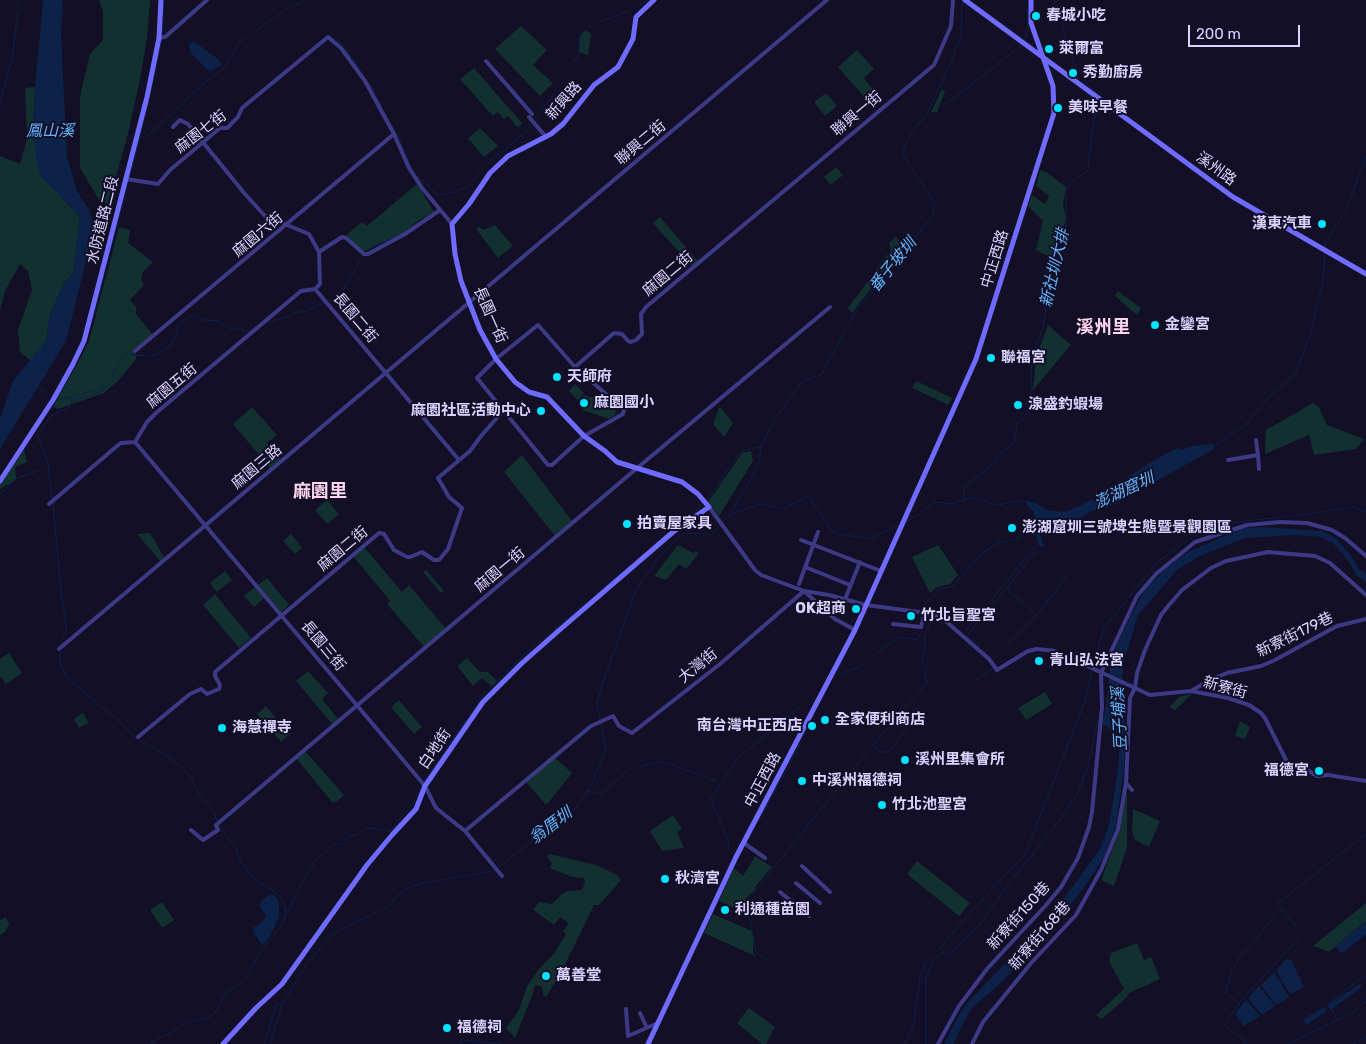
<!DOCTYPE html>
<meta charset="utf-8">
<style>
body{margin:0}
#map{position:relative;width:1366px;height:1044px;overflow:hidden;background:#130f26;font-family:Rubik,sans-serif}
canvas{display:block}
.scale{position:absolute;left:1188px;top:25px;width:112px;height:22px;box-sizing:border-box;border:2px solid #d9d4ff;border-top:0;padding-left:6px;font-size:15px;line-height:18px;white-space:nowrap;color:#d9d4ff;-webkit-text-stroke:4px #130f26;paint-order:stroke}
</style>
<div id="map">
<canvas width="1366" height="1044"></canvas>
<div class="scale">200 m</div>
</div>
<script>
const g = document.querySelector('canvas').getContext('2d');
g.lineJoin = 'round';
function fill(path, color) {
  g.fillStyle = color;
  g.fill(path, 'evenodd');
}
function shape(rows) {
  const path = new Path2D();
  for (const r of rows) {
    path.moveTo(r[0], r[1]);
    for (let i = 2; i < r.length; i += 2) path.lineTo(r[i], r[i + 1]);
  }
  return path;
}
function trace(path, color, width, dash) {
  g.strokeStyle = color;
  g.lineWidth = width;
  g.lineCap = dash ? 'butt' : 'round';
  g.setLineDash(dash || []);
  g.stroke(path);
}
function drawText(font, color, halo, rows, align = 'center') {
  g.font = font + ' Rubik,"Noto Sans TC",sans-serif';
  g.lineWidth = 4;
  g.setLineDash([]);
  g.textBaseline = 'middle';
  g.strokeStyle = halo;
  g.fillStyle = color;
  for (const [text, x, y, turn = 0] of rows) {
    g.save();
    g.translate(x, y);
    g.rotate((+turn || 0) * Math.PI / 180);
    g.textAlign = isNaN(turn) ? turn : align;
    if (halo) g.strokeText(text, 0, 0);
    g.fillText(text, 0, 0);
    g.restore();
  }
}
const green = shape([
 [99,0,150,0,147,38,140,79,127,138,108,204,99,200,80,168,80,96,90,54,103,40,103,12],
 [521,26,547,50,533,65,553,83,540,96,495,49],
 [586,30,591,34,588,56,579,51,580,38,583,32],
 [857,50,874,69,864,78,875,92,866,99,838,67],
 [474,68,522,123,518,128,508,116,504,119,498,112,493,116,460,79],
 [35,87,33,131,59,195,80,217,73,273,63,285,50,315,46,341,31,361,20,352,18,330,32,290,28,271,20,264,5,291,0,310,0,156,20,164,27,139,25,88],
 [942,89,945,92,937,112,931,112],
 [826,93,837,106,825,116,814,102],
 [480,128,498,146,484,157,468,138],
 [836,167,843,175,831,185,824,177],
 [1040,170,1046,172,1066,187,1063,205,1066,218,1055,260,1036,250,1043,221,1028,206,1032,195,1045,204,1049,196,1036,186],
 [417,184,434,212,416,222,403,234,362,252,346,235,362,222,367,226],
 [660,217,698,261,692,267,653,223],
 [495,225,513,246,498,258,476,229,480,227,483,230],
 [119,227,130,230,128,243,153,262,143,272,141,280,144,285,130,300,136,307,136,314,153,335,135,349,136,359,120,379,104,393,58,409,53,407,81,357,89,341],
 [896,237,902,244,888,267,852,313,848,308,891,250,889,243],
 [1118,291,1141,308,1137,315,1115,296],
 [1048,325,1071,345,1033,390,1036,357],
 [916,381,952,398,948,405,912,388],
 [575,384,584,393,578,400,569,391],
 [584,395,617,406,615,415,609,419,582,410,580,404],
 [1313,403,1319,407,1327,425,1364,439,1356,449,1314,455,1309,435,1265,454,1266,430],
 [252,407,277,435,267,443,281,459,270,468,233,424],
 [719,408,721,408,733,423,724,437,713,424],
 [24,450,27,462,15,467,16,480,0,489,0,484],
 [751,451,753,461,719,516,708,502,742,453],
 [522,455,572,521,555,536,504,472],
 [327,500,339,514,327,524,315,510],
 [150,533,164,557,160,561,137,534],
 [291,534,302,548,295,554,283,541],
 [678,545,693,553,696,551,699,553,686,569,679,564,666,580,654,576],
 [938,545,958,575,950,584,937,587,930,593,912,557],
 [364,547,402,592,409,585,446,629,424,647,387,604,390,601,353,556],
 [426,570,444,591,441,593,423,572],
 [225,571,232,580,217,592,210,583],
 [267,578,289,605,281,612,258,585],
 [255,587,264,598,254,607,244,596],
 [215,594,251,638,239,648,203,605],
 [9,653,22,673,6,684,0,676,0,659],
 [467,658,480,672,488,672,497,681,493,687,482,678,473,686,457,666],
 [308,671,328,693,322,699,338,719,332,724,296,681],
 [1045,692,1052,704,1026,720,1018,708],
 [1193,693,1175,710,1169,707,1179,697],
 [399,700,422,727,414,734,391,707],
 [266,706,290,734,281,742,257,714],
 [83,713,89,723,79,728,74,719],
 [1240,721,1250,727,1245,739,1235,736],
 [305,751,344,795,336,802,332,802,296,758],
 [554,757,572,773,548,803,545,804,525,781],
 [1126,792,1127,794,1127,848,1114,886,1101,880,1118,834],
 [1133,809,1160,821,1149,847,1135,840,1132,831],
 [673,815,682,829,677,832,684,848,662,851,650,831],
 [549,854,596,865,617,875,621,880,599,905,594,905,562,971,546,997,543,995,542,987,535,985,532,996,515,1038,506,1028,519,1010,527,986,538,970,555,952,566,934,563,931,569,923,560,917,554,925,533,910,539,902,552,904,562,894,567,891,582,890,585,882,584,878,572,877,550,868,552,863,547,857],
 [755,856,772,867,755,887,756,889,746,898,744,904,746,913,719,901,734,868,743,876],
 [917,861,970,903,959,916,907,874],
 [162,902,174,920,162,928,150,910],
 [1366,903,1366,921,1329,952,1313,946],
 [713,914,752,931,754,938,753,951,755,956,704,933],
 [6,917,9,924,5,932,0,935,0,920],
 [1137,943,1144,960,1151,957,1160,979,1127,994,1128,996,1102,1019,1096,1015,1124,989,1109,961,1111,953],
 [749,1008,775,1027,766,1044,762,1044,737,1023]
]);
const water = shape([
 [43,0,63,0,61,34,67,157,77,191,90,211,94,229,66,341,0,449,0,418,13,381,46,341,50,315,63,285,73,273,80,217,41,176,37,165,33,131,35,87],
 [193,41,218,59,221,65,210,72,190,52,189,45],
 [1213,444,1214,449,1115,504,1092,511,1076,520,1069,518,1047,524,1034,530,1021,529,1035,517,1033,511,1027,505,1026,501,1033,502,1048,510,1064,512,1082,505,1090,500,1095,500,1124,482,1128,477,1161,456,1177,448,1182,450,1192,446],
 [1069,521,1070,524,1040,534,1044,547,1040,547,1035,532],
 [1263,527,1322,531,1336,538,1352,557,1358,568,1366,574,1366,582,1356,575,1349,562,1333,543,1321,537,1296,535,1245,538,1200,556,1177,570,1138,615,1123,665,1122,701,1125,723,1124,768,1116,826,1104,857,1086,885,1061,917,1005,979,971,1009,953,1044,944,1044,960,1013,969,1001,1054,912,1100,849,1109,825,1118,771,1120,738,1102,723,1106,707,1111,658,1130,617,1145,589,1168,567,1188,552,1243,528],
 [269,895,274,895,277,898,279,903,279,917,269,938,262,945,254,933,253,928,261,923,266,915,260,907,260,904,262,900],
 [1366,922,1366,934,1344,952,1340,952,1335,946],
 [1286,959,1291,960,1304,987,1290,994,1276,971],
 [1274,972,1289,997,1276,1005,1261,985],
 [1360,984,1362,986,1361,988,1330,1010,1329,1008,1327,1005],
 [1259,986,1275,1006,1262,1015,1248,998],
 [1246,1000,1260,1016,1244,1026,1235,1014],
 [1324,1007,1327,1011,1306,1025,1305,1024,1304,1019]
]);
const stream = shape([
 [1054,0,1059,10,1067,45,1076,68,1081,72,1087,84,1099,96],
 [18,4,19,0],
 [639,6,647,0],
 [599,22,629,11],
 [256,31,284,11,306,0],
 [333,37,342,44,364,74],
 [1025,41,1028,27,1027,8],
 [574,62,579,53,579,43,581,34,593,25],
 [370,83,382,107],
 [0,103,12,58,18,12],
 [945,105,1022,45],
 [535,118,558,89],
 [391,124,396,131,410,165,421,183],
 [142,137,149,135,204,83,224,68,239,43,250,34],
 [487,165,527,131,532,123],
 [418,177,438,195,454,192,468,186,483,169],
 [129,178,140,138,162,40,164,0],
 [427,216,435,211],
 [1325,249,1326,241,1346,211,1366,156],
 [366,253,371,247,395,237],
 [330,302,342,292,361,259],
 [268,322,288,317,295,313,306,311,324,303],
 [91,325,128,182],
 [84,346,57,399,59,400,104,388,114,380,113,374,124,354,147,356,156,355,170,347,174,337,176,336,179,324,195,315,203,320,218,321,229,328,250,331,257,326],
 [37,388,45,392],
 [1213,447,1246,424,1267,399,1295,374,1310,336,1323,280,1325,253],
 [0,494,17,478,43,469],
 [52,498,48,463,38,437,50,416,70,407,72,401,104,391,104,389],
 [963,499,965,486,994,464,1002,452,1014,443,1017,423,1026,416,1027,413,1032,389,1031,364,1032,354,1043,328,1047,299,1066,227,1066,190,1070,184,1082,174,1088,171,1092,133,1098,100],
 [707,500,741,451,760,447],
 [53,505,62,601,66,622,66,632,62,640],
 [731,514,761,504,783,509,806,497,810,498,831,530,838,534,871,539,899,525],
 [693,515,702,504],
 [723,522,730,514,758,466,761,447,774,421,799,385,805,380,821,375,858,308,933,215,935,203,902,154,906,143,913,131,928,112,952,60,961,36,962,0],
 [905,522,917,516,928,506,935,502,953,504,965,499,971,498,998,505,1018,501,1027,502],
 [1008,587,1008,590,1037,615],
 [596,594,630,566],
 [922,607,940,589,953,586,984,552,997,543,1014,540,1022,535],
 [555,629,592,598],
 [964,633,1035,547],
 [1006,644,1012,640,1037,615,1068,574],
 [980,647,967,636,1038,549],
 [61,651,60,662,67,678,119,721,136,738,168,756,184,770,192,778,197,791,214,812,217,821],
 [874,655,899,637,918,640,922,630],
 [1093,665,1104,628,1157,562,1209,525,1301,515,1353,507,1366,512],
 [838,675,858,667,869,659],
 [974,681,994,668],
 [872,746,927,683,924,674,927,669,921,661,925,648,924,636,933,617],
 [873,746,880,752,889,752,914,719,924,712],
 [640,767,653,763,665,762,716,781],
 [782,778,800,744],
 [425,780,483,695,518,661,550,633],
 [588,791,601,794,635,764],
 [761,817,779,783],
 [729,850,728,841,711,799,738,758,800,707],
 [287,913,302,882,316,860,335,844,342,844,349,836,357,835,368,828,391,831,415,800,422,786],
 [1303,934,1277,904,1366,834],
 [939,950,960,924,1025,854,1084,704,1092,672],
 [768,961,756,952,746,902,869,750],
 [1239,1003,1299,938],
 [1329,1003,1363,977,1366,977],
 [1332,1009,1337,1020],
 [148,1044,176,1030,186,1023,208,1018,215,1013,225,994,239,984,247,976,260,952,282,925,286,914,285,907,280,897,271,889,256,881,241,862,236,848,220,826],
 [264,1044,276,1005,282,1004],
 [270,1044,283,1003,308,962,334,933,386,908,397,896,410,887,425,883,493,871,577,807,592,783,606,749,597,704,602,685,636,590,656,561,674,541,685,533,711,535,720,525],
 [457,1044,466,1040,502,1044],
 [901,1044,907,1041,914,1023,920,976,928,958],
 [926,1044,926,978,933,960,942,953,949,954,976,929,1023,865,1033,854,1059,821,1077,794,1088,767,1098,719],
 [1247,1044,1242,1038,1224,1025,1239,1004,1226,993,1231,972,1240,956,1248,949,1276,913],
 [1288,1044,1354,1012,1366,1000],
 [1353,1044,1366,1037]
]);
const street = shape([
 [159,38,165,37,207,0],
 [486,61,532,114],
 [529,117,546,137],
 [173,127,180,120,188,124,245,194,265,216,309,234,319,252,320,284,315,289],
 [126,179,158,184,170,170,220,128,227,128,238,117,242,108,328,37,341,48,365,81,394,134,409,168,422,188,452,224],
 [319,252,342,237,346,238,364,254,368,254,405,234,440,210],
 [315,289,459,460],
 [538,325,575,367,624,410,623,414,584,436,552,465,548,465,477,378,496,359,538,325],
 [135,351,394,134],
 [575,367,614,333,622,334,628,341,631,342,636,340,642,334,641,314,646,307,934,65,951,26,953,0],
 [1256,440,1258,455],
 [135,442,425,786,436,808,465,831,502,876],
 [1228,460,1258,455,1259,469],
 [49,504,117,446,121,443,135,442,147,422,156,413,301,291,315,289],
 [709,507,755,570,761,575,804,591,835,619,855,630],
 [801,540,881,571],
 [805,567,850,585],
 [799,584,818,532],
 [804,591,829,595,866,605,919,612,941,617,989,659,997,670,1028,651,1037,649,1055,651,1150,695,1191,691,1228,698,1249,705,1261,713,1265,718,1287,762,1293,766,1309,771,1317,776,1328,775,1366,781],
 [846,597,860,562],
 [893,624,921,627,925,613],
 [59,649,827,0],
 [1191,691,1210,680,1227,673,1261,666,1275,660,1337,626,1366,619],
 [138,737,190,694,201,689,207,694,219,689,220,685,215,676,215,672,379,533,384,534,394,550,407,557,410,557,422,552,434,560,439,560,448,549,462,508,449,497,438,478,470,451,481,436,503,411],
 [1126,783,1132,790],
 [191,830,203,840,218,830,216,825,636,469,830,307],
 [465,831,591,726,613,716,619,726,632,733,720,664,804,591],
 [744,843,765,858],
 [802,866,830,892],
 [796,883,820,903],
 [780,892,809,916],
 [626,1009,628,1036,658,1023],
 [640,1013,647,1028],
 [938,1044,959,1006,987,969,1047,904,1061,887,1078,858,1089,827,1092,812,1102,707,1101,673,1137,596,1156,574,1195,542,1247,525,1280,522,1307,523,1332,530,1345,538,1366,556],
 [972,1044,983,1022,1032,962,1076,915,1101,870,1118,829,1126,783,1130,698,1135,688,1137,673,1145,650,1161,615,1169,605,1182,590,1211,568,1226,561,1268,552,1315,556,1330,563,1366,595]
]);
const secondary = shape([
 [965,0,1233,197,1366,274],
 [0,481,53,400,73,364,84,341,147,97,159,38,161,0],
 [223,1044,256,1008,282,984,367,865,392,835,416,809,425,786,483,702,521,664,556,633,673,532,709,507,698,494,682,482,617,462,605,451,584,436,547,397,529,392,515,382,496,359,480,330,461,281,455,254,452,224,469,204,490,173,508,156,551,134,563,124,594,85,618,67,633,39,636,17,654,0],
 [648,1044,736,857,855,630,976,359,1054,113,1053,86,1031,23,1031,0]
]);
const markers = [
 [1036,16,5,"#00e5ff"],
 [1049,49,5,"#00e5ff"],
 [1073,73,5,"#00e5ff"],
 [1058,108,5,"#00e5ff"],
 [1322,224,5,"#00e5ff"],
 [1155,325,5,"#00e5ff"],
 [991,358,5,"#00e5ff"],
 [557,377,5,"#00e5ff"],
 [584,403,5,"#00e5ff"],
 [1018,405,5,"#00e5ff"],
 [541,411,5,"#00e5ff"],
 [627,524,5,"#00e5ff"],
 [1012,528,5,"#00e5ff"],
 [856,609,5,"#00e5ff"],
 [911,616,5,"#00e5ff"],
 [1039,661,5,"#00e5ff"],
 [825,720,5,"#00e5ff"],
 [812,726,5,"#00e5ff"],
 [222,728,5,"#00e5ff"],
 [905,760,5,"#00e5ff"],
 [1319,771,5,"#00e5ff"],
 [802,781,5,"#00e5ff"],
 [882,805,5,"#00e5ff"],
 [665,879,5,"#00e5ff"],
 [725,910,5,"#00e5ff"],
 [546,976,5,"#00e5ff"],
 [447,1028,5,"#00e5ff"]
];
const poiNames = [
 ["春城小吃",1046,16],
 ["萊爾富",1059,49],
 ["秀勤廚房",1083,73],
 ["美味早餐",1068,108],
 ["漢東汽車",1312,224,"right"],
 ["金鑾宮",1165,325],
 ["聯福宮",1001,358],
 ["天師府",567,377],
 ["麻園國小",594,403],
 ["湶盛釣蝦場",1028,405],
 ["麻園社區活動中心",531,411,"right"],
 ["拍賣屋家具",637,524],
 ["澎湖窟圳三號埤生態暨景觀園區",1022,528],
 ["OK超商",846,609,"right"],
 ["竹北旨聖宮",921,616],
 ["青山弘法宮",1049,661],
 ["全家便利商店",835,720],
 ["南台灣中正西店",802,726,"right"],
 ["海慧禪寺",232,728],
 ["溪州里集會所",915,760],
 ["福德宮",1309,771,"right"],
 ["中溪州福德祠",812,781],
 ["竹北池聖宮",892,805],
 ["秋濟宮",675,879],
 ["利通種苗園",735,910],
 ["萬善堂",556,976],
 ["福德祠",457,1028]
];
const streetNames = [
 ["新興路",564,101,-49],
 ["聯興一街",857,114,-40],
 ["麻園七街",201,132,-37],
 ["聯興二街",641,143,-40],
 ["溪州路",1216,169,36],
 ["水防道路二段",103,220,-76],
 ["麻園六街",258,235,-40],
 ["中正西路",995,259,-73],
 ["麻園二街",668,274,-40],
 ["長園一街",490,315,66],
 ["長園二街",355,318,50],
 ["麻園五街",172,386,-40],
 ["麻園三路",257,467,-40],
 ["麻園二街",343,549,-40],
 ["麻園一街",500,570,-40],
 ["新寮街179巷",1295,635,-26],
 ["長園三街",323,646,50],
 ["大灣街",698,666,-39],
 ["新寮街",1225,688,15],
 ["白地街",435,749,-56],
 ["中正西路",763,780,-62],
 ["新寮街150巷",1019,916,-48],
 ["新寮街168巷",1040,936,-49]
];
const waterNames = [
 ["鳳山溪",50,131],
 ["番子坡圳",893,265,-51],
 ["新社圳大排",1055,268,-77],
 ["澎湖窟圳",1124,491,-25],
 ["豆子埔溪",1120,719,-93],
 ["翁厝圳",551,826,-37]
];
const quarterNames = [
 ["溪州里",1103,328],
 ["麻園里",320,492]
];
fill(green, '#12302f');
fill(water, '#0c2248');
trace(stream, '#0c2248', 1);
trace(street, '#3d3a85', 4);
trace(secondary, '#6f6bff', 5);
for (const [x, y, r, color] of markers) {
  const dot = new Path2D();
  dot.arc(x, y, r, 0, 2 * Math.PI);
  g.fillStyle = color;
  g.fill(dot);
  trace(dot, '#130f26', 2);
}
drawText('bold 15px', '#d9d4ff', '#130f26', poiNames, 'left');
drawText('15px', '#d9d4ff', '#130f26', streetNames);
drawText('italic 16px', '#62b6ff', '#130f26', waterNames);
drawText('bold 18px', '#ffd6f0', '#130f26', quarterNames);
</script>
